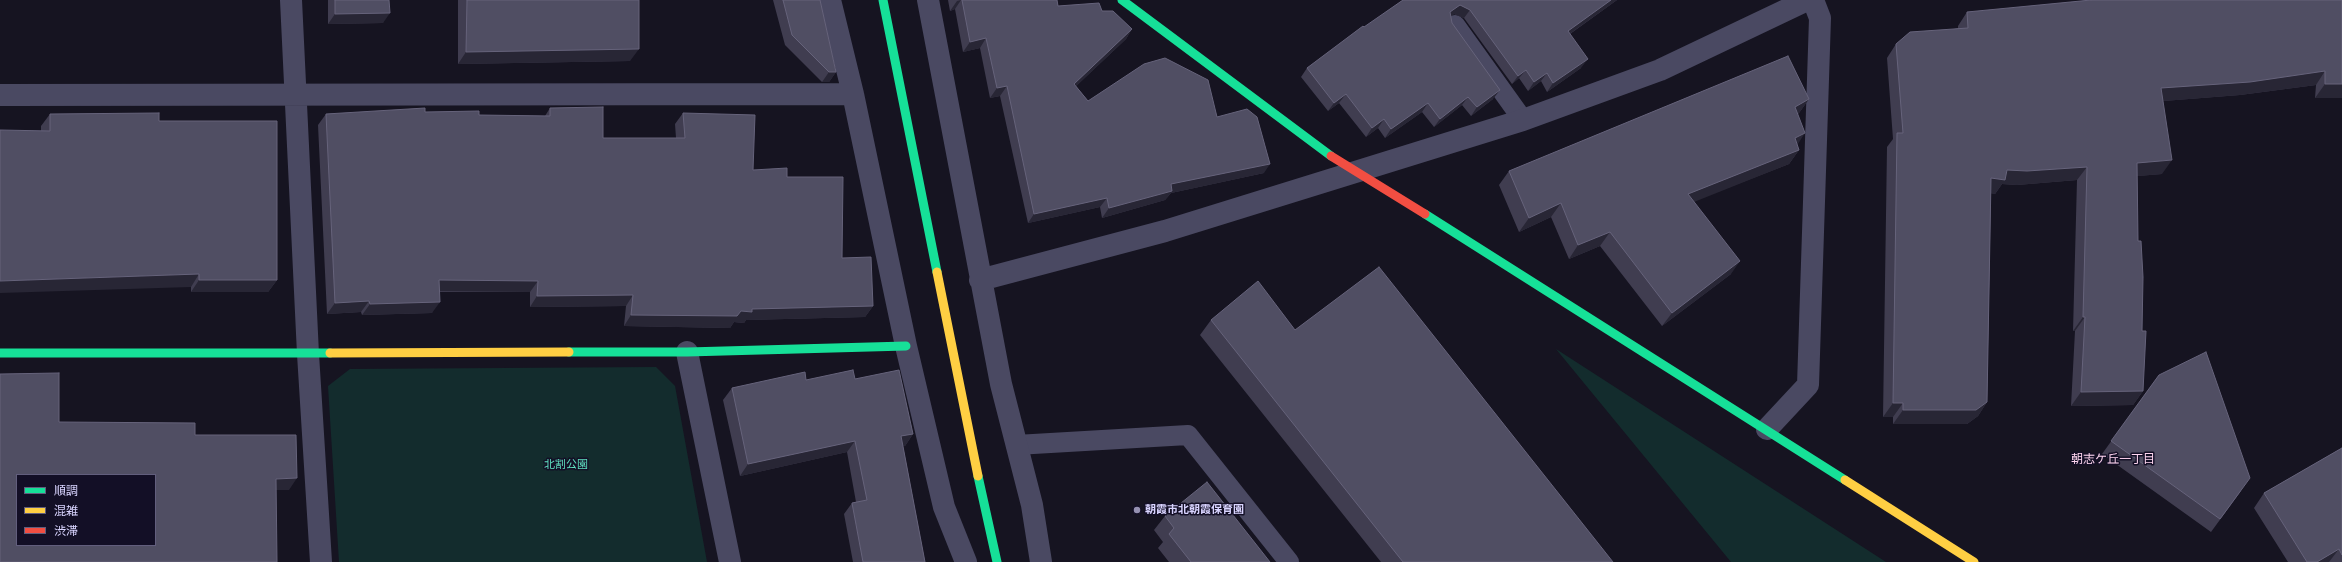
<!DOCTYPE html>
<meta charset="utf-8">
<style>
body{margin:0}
#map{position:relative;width:2342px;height:562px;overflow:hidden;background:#161421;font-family:"Titillium Web","Noto Sans JP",sans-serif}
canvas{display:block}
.legend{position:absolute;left:16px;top:474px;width:140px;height:72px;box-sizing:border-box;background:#130f26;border:1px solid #625e7d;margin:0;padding:5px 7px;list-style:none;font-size:12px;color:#d9d4ff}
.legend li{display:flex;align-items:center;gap:8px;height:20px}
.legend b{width:20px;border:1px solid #625e7d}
</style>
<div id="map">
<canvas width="2342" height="562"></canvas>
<ul class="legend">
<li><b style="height:5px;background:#16e098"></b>順調</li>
<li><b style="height:5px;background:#ffcf43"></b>混雑</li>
<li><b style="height:5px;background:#f24e42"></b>渋滞</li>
</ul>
</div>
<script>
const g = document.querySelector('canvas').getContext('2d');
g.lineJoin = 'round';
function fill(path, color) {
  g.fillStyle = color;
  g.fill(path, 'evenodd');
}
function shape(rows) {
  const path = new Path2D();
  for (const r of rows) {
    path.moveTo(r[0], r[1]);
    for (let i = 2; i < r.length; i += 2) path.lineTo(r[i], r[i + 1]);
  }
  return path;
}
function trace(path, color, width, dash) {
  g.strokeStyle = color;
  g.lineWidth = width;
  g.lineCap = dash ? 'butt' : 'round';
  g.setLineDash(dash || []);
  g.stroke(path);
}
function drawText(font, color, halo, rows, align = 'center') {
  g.font = font + ' "Titillium Web","Noto Sans JP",sans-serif';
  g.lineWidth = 3;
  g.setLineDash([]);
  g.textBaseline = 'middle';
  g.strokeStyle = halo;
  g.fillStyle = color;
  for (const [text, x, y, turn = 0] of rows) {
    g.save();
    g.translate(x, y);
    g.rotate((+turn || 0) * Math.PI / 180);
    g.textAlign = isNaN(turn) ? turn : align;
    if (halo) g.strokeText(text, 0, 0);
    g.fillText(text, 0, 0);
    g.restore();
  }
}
const green = shape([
 [1556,349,1886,562,1731,562],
 [656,367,675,386,707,562,339,562,328,386,350,369]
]);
const lane = shape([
 [1455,25,1523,120],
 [1016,445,1188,435,1289,562]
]);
const street = shape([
 [291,0,308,354,321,562],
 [830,0,853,94,906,346,944,507,966,562],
 [928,0,1001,384,1032,505,1041,562],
 [0,95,853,94],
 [980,280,1165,231,1523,120,1660,70,1807,0],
 [687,352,730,562],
 [1767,429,1808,385,1820,18,1813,0]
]);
const fast = shape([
 [883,0,937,272],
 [1122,0,1331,156],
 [1425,214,1845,480],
 [569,352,687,352,906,346],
 [0,353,330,353],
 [978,476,997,562]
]);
const slow = shape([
 [937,272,978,476],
 [330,353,569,352],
 [1845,480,1974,562]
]);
const jam = shape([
 [1331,156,1425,214]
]);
const wall = shape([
 [328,0,389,0,383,23,328,24],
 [458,0,639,0,630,61,458,64],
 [773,0,820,0,836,72,829,82,822,82,785,45],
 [948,0,1057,0,1058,6,1102,11,1132,29,1126,39,1076,86,1088,101,1217,117,1264,173,1171,193,1165,200,1102,218,1100,207,1028,223,1000,96,990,98,980,48,963,52,955,9,950,11],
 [1403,0,1617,0,1570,34,1581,68,1547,92,1541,81,1528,91,1519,78,1512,84,1464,18,1454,14,1451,16,1452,23,1493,99,1471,116,1462,105,1434,127,1422,112,1385,138,1378,128,1366,137,1339,103,1328,111,1301,77,1307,68],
 [2342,0,2342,98,2315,98,2316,85,2240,95,2163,101,2162,174,2137,176,2138,241,2142,331,2143,391,2133,405,2071,406,2075,331,2073,331,2077,180,2017,185,2002,184,1995,194,1991,193,1987,402,1978,416,1967,424,1893,424,1893,417,1883,417,1887,147,1893,139,1887,58,1896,44,1958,28,1958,26,1967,12],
 [1809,99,1799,113,1798,114,1797,145,1799,150,1789,164,1694,201,1731,274,1662,326,1600,246,1569,259,1551,217,1519,232,1499,185,1509,171],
 [550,108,603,138,676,138,675,124,683,113,753,170,787,177,842,258,873,306,865,317,746,320,744,323,734,322,730,328,624,326,626,306,530,307,530,292,439,292,432,313,362,315,361,312,327,314,318,125,326,114,425,112,479,115,545,116],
 [50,114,159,121,277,280,268,292,191,292,191,287,41,131,41,126],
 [1211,320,1295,330,1613,562,1381,562,1200,335],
 [2159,375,2241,491,2211,532,2102,454],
 [855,379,913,434,905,446,903,446,925,562,853,562,844,514,852,503,856,502,847,452,740,476,723,400,732,388,806,380],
 [2342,448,2342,562,2288,562,2254,508,2264,493],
 [1165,516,1270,562,1169,562,1158,548,1163,542,1154,530]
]);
const shadedWall = shape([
 [961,0,955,9,950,11,957,1],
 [1611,0,1617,0,1561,40,1568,31],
 [1460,5,1470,10,1464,18,1454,14,1444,21,1450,12],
 [390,13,383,23,328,24,335,14],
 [1132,29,1126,39,1068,94,1074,84],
 [986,38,980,48,963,52,970,42],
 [639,49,630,61,458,64,466,52],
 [1588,59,1581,68,1547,92,1553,83],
 [1526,70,1519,78,1512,84,1518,76],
 [2325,71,2316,85,2240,95,2151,102,2161,88],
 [829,72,836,72,829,82,822,82],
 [1547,73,1541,81,1528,91,1534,82],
 [2325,84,2342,84,2342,98,2315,98],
 [1007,86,1000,96,990,98,997,88],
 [1500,90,1493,99,1471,116,1477,107],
 [1346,94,1339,103,1328,111,1334,103],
 [1468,97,1462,105,1434,127,1440,119],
 [1809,99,1799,113,1786,121,1795,107],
 [1428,103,1422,112,1385,138,1391,129],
 [1384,119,1378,128,1366,137,1372,128],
 [1805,133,1796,147,1795,138],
 [1799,150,1789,164,1679,208,1688,194],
 [2172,160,2162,174,2127,177,2137,163],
 [1270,164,1264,173,1171,193,1165,200,1102,218,1109,208,1171,184],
 [2087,167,2077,180,2017,185,2002,184,1995,194,1981,192,1991,178,2007,170],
 [1107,198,1100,207,1028,223,1034,214],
 [1561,203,1551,217,1519,232,1529,218],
 [1610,232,1600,246,1569,259,1578,245],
 [1740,261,1731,274,1662,326,1672,313],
 [199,274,191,287,0,293,0,281],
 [199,280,277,280,268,292,191,292],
 [439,280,538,281,530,292,431,291],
 [633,295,626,306,530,307,537,296],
 [369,301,361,312,327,314,335,303],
 [440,302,432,313,362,315,370,304],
 [873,306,865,317,746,320,744,323,734,322,730,328,624,326,631,315,741,311,752,309],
 [2083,317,2085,317,2075,331,2073,331],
 [2143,391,2133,405,2071,406,2081,392],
 [1987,402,1978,416,1967,424,1893,424,1903,410],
 [1893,403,1903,403,1893,417,1883,417],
 [913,434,905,446,893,448,901,436],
 [855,441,847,452,740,476,748,464],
 [297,478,289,490,268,490,276,479],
 [2339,549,2329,562,2317,562]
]);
const building = shape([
 [335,0,389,0,390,13,335,14,335,0],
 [467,0,639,0,639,49,466,52,467,0],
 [783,0,820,0,836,72,829,72,792,35,783,0],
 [962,0,1057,0,1058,6,1099,3,1102,11,1113,11,1132,29,1074,84,1088,101,1144,64,1165,58,1208,80,1217,117,1247,109,1257,117,1270,164,1171,184,1172,191,1109,208,1107,198,1034,214,1007,86,997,88,986,38,970,42,962,0],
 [1403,0,1611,0,1568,31,1588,59,1553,83,1547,73,1534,82,1526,70,1518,76,1470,10,1460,5,1450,12,1452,23,1500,90,1477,107,1468,97,1440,119,1428,103,1391,129,1384,119,1372,128,1346,94,1334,103,1307,68,1363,26,1364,27,1403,0],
 [2091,0,2342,0,2342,84,2325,84,2325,71,2250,82,2161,88,2172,160,2137,163,2138,241,2141,241,2143,277,2142,331,2146,331,2143,391,2081,392,2085,317,2083,317,2087,167,2027,171,2007,170,2005,180,1991,178,1987,402,1976,410,1903,410,1903,403,1893,403,1897,133,1903,133,1896,44,1910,32,1968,28,1967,12,2091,0],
 [1788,56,1809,99,1795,107,1805,133,1795,138,1799,150,1688,194,1740,261,1672,313,1610,232,1578,245,1561,203,1529,218,1509,171,1788,56],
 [603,107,603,138,685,138,683,113,755,115,753,170,787,168,787,177,843,177,842,258,871,257,873,306,752,309,752,312,741,311,737,316,631,315,633,295,537,296,538,281,439,280,440,302,370,304,369,301,335,303,326,114,425,108,425,112,479,111,479,115,550,116,550,108,603,107],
 [159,113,159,121,277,121,277,280,199,280,199,274,0,281,0,130,50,131,50,114,159,113],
 [1379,267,1613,562,1403,562,1211,320,1258,281,1295,330,1379,267],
 [2206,352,2250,478,2220,519,2111,441,2159,375,2206,352],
 [853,370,855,379,899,370,913,434,901,436,925,562,863,562,852,503,867,500,855,441,748,464,732,388,805,372,806,380,853,370],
 [59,373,59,422,195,423,195,435,296,435,297,478,276,479,277,562,0,562,0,374,59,373],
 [17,475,155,475,155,545,17,545,17,475],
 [2342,448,2342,555,2339,549,2317,562,2307,562,2264,493,2342,448],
 [1207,482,1270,562,1191,562,1169,534,1174,528,1165,516,1207,482]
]);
const markers = [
 [1137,510,4,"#9591b1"]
];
const parkNames = [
 ["北割公園",566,465]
];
const poiNames = [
 ["朝霞市北朝霞保育園",1145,510]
];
const neighbourhoodNames = [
 ["朝志ケ丘一丁目",2113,460]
];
fill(green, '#132c2d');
trace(lane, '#4a4962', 20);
trace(street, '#4a4962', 22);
trace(fast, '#16e098', 9);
trace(slow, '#ffcf43', 9);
trace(jam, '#f24e42', 9);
fill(wall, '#403d50');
fill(shadedWall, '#282635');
fill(building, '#504e63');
trace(building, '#66637b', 1);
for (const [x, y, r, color] of markers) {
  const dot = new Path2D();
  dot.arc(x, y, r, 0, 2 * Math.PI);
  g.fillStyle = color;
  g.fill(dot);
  trace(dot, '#130f26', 1.5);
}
drawText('11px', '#5fe0c0', '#130f26', parkNames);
drawText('bold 11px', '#d9d4ff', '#130f26', poiNames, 'left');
drawText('12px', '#ffd6f0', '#130f26', neighbourhoodNames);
</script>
